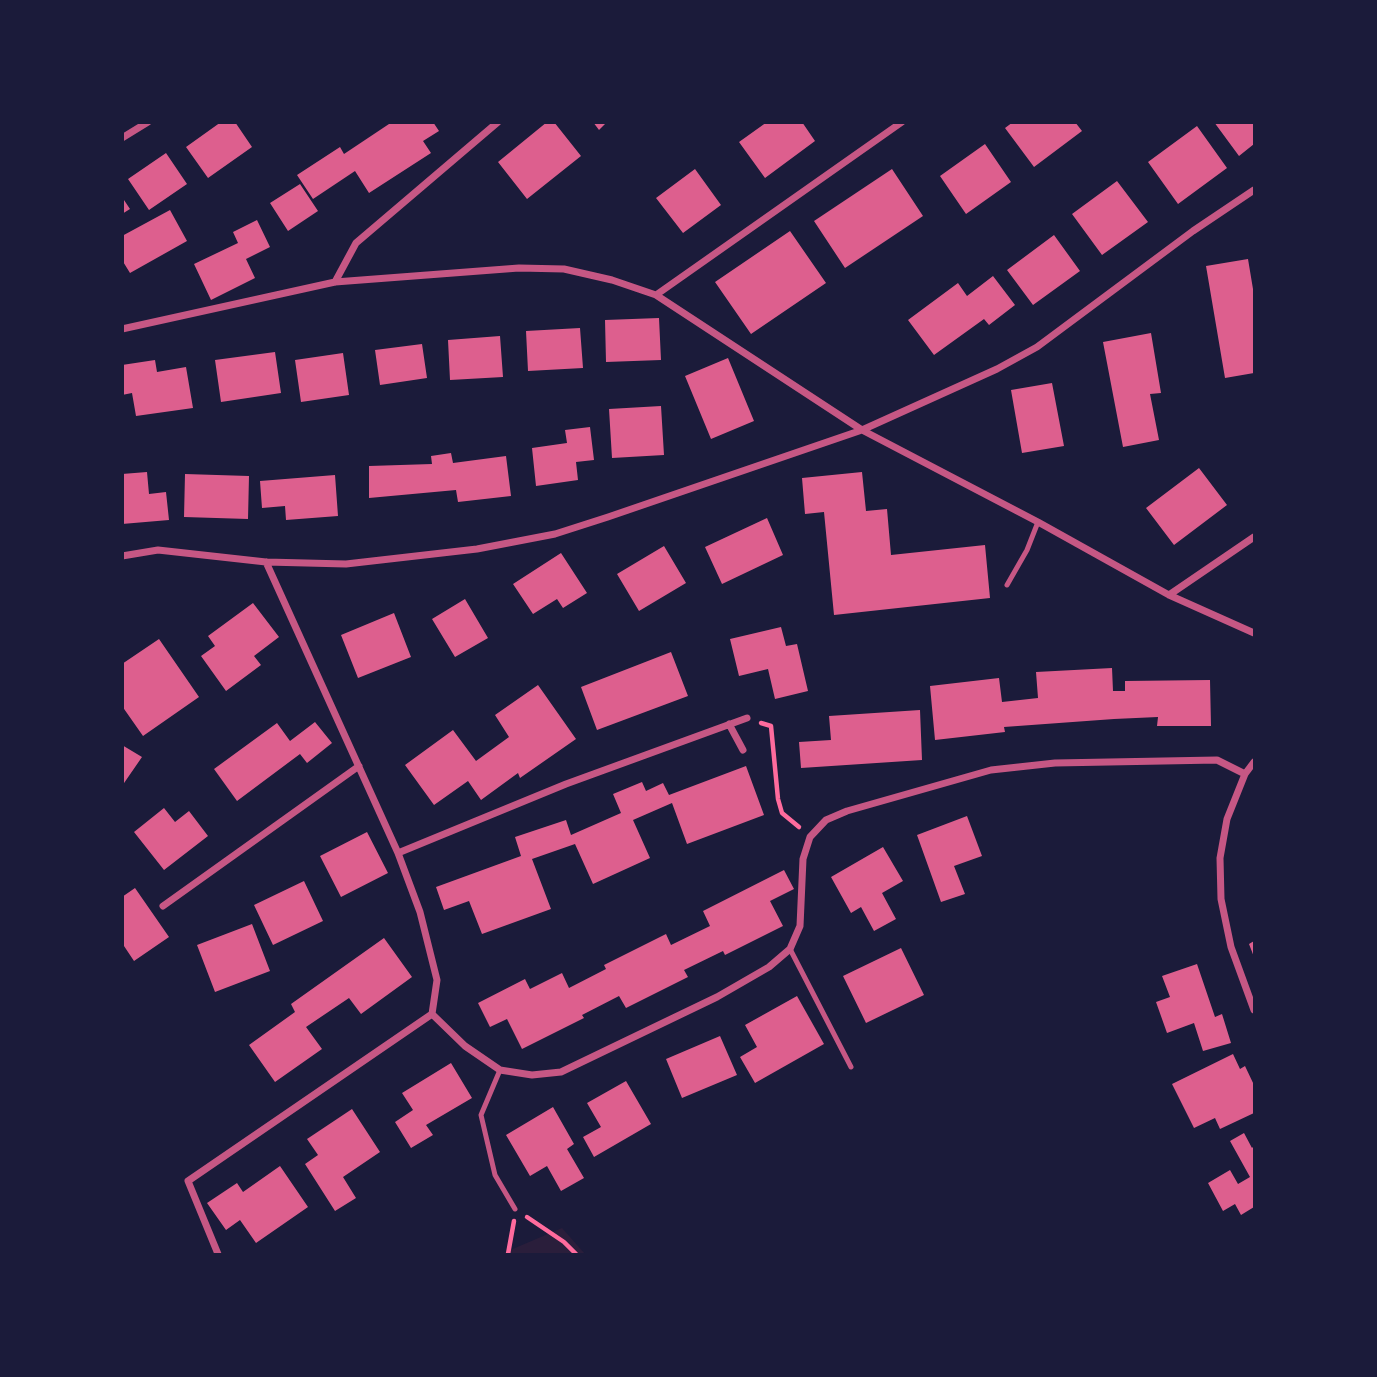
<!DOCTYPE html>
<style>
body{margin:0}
#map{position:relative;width:1377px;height:1377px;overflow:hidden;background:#1b1b3a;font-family:Poppins,sans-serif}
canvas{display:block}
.frame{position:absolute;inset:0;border:124px solid #1b1b3a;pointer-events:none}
</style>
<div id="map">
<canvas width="1377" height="1377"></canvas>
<div class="frame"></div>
</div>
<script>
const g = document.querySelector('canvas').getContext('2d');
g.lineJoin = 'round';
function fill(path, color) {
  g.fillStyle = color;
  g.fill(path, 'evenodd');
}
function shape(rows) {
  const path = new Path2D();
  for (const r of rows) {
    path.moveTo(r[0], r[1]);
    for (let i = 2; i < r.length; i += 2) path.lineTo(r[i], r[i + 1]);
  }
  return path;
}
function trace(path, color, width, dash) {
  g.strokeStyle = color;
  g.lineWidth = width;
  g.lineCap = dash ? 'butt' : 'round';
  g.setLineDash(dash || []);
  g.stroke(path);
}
const green = shape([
 [562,1228,585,1254,501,1254]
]);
const building = shape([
 [221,122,235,122,252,147,208,178,186,147],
 [392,122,433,122,439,131,423,141,431,153,369,193,355,171,313,199,297,175,340,147,344,154],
 [547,122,554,122,581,156,527,199,498,162],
 [593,122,607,122,599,130],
 [767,122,802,122,815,141,765,178,739,142],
 [1013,122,1075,122,1082,131,1034,167,1005,128],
 [1214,122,1254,122,1254,144,1239,156],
 [1197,126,1227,168,1178,204,1148,162],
 [985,144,1011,182,966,214,940,176],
 [166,153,187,184,149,210,128,179],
 [695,169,721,205,683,233,656,198],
 [892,169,923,216,845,268,814,221],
 [1117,181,1148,222,1102,255,1072,214],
 [300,184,318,211,288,231,270,203],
 [122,197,130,209,122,214],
 [170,210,187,241,130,273,122,260,122,236],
 [257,220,270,247,246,259,255,278,211,300,194,264,238,243,233,232],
 [790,231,826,283,751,334,715,282],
 [1054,235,1080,271,1033,305,1007,270],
 [1248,259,1254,295,1254,373,1225,378,1206,266],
 [993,276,1015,305,989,325,984,319,934,355,908,320,958,283,967,296],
 [659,318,661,360,606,362,605,320],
 [580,328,583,368,528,371,526,331],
 [1151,333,1161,393,1150,394,1159,440,1123,447,1103,342],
 [500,336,503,377,450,380,448,340],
 [422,344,427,378,380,385,375,350],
 [275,352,281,393,221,402,215,360],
 [343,353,349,395,301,402,295,360],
 [728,358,754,421,711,439,685,376],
 [155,360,157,372,186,367,193,408,136,416,132,393,122,395,122,365],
 [1052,383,1064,446,1022,453,1011,390],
 [661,406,664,455,612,458,609,409],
 [590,427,594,460,576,462,578,480,536,486,532,448,567,443,565,430],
 [451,453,453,463,506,456,511,496,458,502,456,490,369,498,369,466,432,464,431,456],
 [1199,468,1227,505,1174,545,1146,508],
 [147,472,149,494,166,492,169,520,122,524,122,474],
 [862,472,866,511,887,509,891,555,985,545,990,598,834,615,824,512,805,514,802,478],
 [185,474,249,476,248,519,184,517],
 [335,475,338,516,286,520,285,506,262,508,260,481],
 [767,518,783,555,722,584,705,547],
 [664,546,686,583,639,611,617,574],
 [561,553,587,593,563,608,557,599,533,614,513,584],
 [465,599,488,638,455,657,432,619],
 [253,603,279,637,254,656,261,665,226,691,201,656,215,646,208,636],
 [394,613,411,657,358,678,341,635],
 [781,627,786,646,797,644,808,691,775,699,768,669,739,676,730,639],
 [159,639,199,697,143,736,122,706,122,664],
 [671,652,688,696,597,730,581,687],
 [1112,668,1113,691,1125,691,1125,681,1210,680,1211,726,1157,726,1158,717,1114,719,1004,727,1005,732,935,740,930,686,999,678,1002,702,1038,698,1036,672],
 [538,685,576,739,520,778,518,773,481,800,468,781,434,805,405,765,453,730,476,761,509,737,495,715],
 [920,710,922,760,801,768,799,742,831,740,829,716],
 [315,722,332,743,307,763,300,754,237,801,214,769,277,723,290,741],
 [122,745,142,757,122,786],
 [746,766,764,815,687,844,672,803,633,820,650,858,593,884,575,844,532,859,551,909,482,934,469,901,444,910,436,887,521,856,515,837,566,820,571,835,621,813,613,794,642,782,646,791,663,783,669,795],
 [164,808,175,822,189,811,208,836,164,870,134,832],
 [967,816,982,856,954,866,965,894,941,902,917,835],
 [367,832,388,873,341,897,320,856],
 [883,847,903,881,882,893,896,919,874,931,861,907,851,913,831,877],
 [784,870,794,889,770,901,783,926,725,955,723,951,684,970,688,977,626,1008,619,996,582,1015,584,1018,522,1049,507,1019,490,1027,478,1003,525,979,530,989,562,973,569,988,606,969,604,965,666,934,671,945,710,926,703,911],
 [304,881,323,921,273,945,254,905],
 [135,888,169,937,134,961,122,943,122,897],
 [252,924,270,971,215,992,197,945],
 [384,938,412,977,361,1014,349,998,306,1027,322,1049,275,1082,249,1045,295,1012,291,1004],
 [1254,941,1254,957,1249,944],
 [901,948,924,995,866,1023,843,976],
 [1197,964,1215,1017,1222,1014,1231,1043,1203,1051,1194,1023,1167,1033,1156,1002,1170,997,1162,976],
 [797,996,824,1044,755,1083,740,1057,757,1047,745,1025],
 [720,1036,737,1075,682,1098,666,1059],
 [1233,1054,1240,1069,1245,1066,1254,1085,1254,1113,1220,1129,1215,1118,1194,1128,1172,1084],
 [451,1063,472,1098,426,1125,433,1135,411,1148,395,1122,413,1110,402,1093],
 [626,1081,651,1124,594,1157,583,1137,601,1127,587,1103],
 [553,1107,574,1144,567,1149,584,1178,561,1191,547,1166,530,1176,506,1135],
 [352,1109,380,1152,343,1177,356,1198,335,1211,305,1164,318,1155,307,1139],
 [1244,1133,1252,1148,1254,1146,1254,1207,1241,1215,1235,1204,1223,1211,1208,1183,1230,1170,1238,1184,1250,1177,1230,1141],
 [280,1166,308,1207,256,1243,240,1220,226,1230,207,1203,237,1183,243,1192]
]);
const path = shape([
 [761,723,771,726,778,799,782,813,799,827],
 [527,1217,564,1242,576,1254],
 [508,1254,514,1221]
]);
const service = shape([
 [1007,585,1027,550,1038,522],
 [790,949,851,1067],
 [500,1070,481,1115,495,1175,515,1209]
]);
const minor = shape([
 [122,138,148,122],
 [335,282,356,243,498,122],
 [656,295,902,122],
 [122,329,335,282,519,268,564,269,612,280,656,295,862,430,1038,522,1169,595,1254,633],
 [122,556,158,550,266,562,346,564,477,549,555,534,608,517,862,430,997,369,1037,347,1193,231,1254,190],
 [266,562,398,853,420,912,437,980,432,1014,465,1046,500,1070,532,1075,561,1072,717,997,769,967,790,949,800,926,803,859,810,837,826,820,847,811,991,770,1055,763,1217,760,1245,774],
 [1169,595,1254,537],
 [729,724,743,750],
 [1254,762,1245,774,1227,819,1220,858,1221,899,1231,947,1254,1010],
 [398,853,566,784,747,718],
 [163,906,359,766],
 [218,1254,188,1181,432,1014]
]);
fill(green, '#2a1e3b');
fill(building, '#dd5f8e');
trace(path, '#ff6b9d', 4.5);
trace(service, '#c65784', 5);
trace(minor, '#c65784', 7);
</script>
